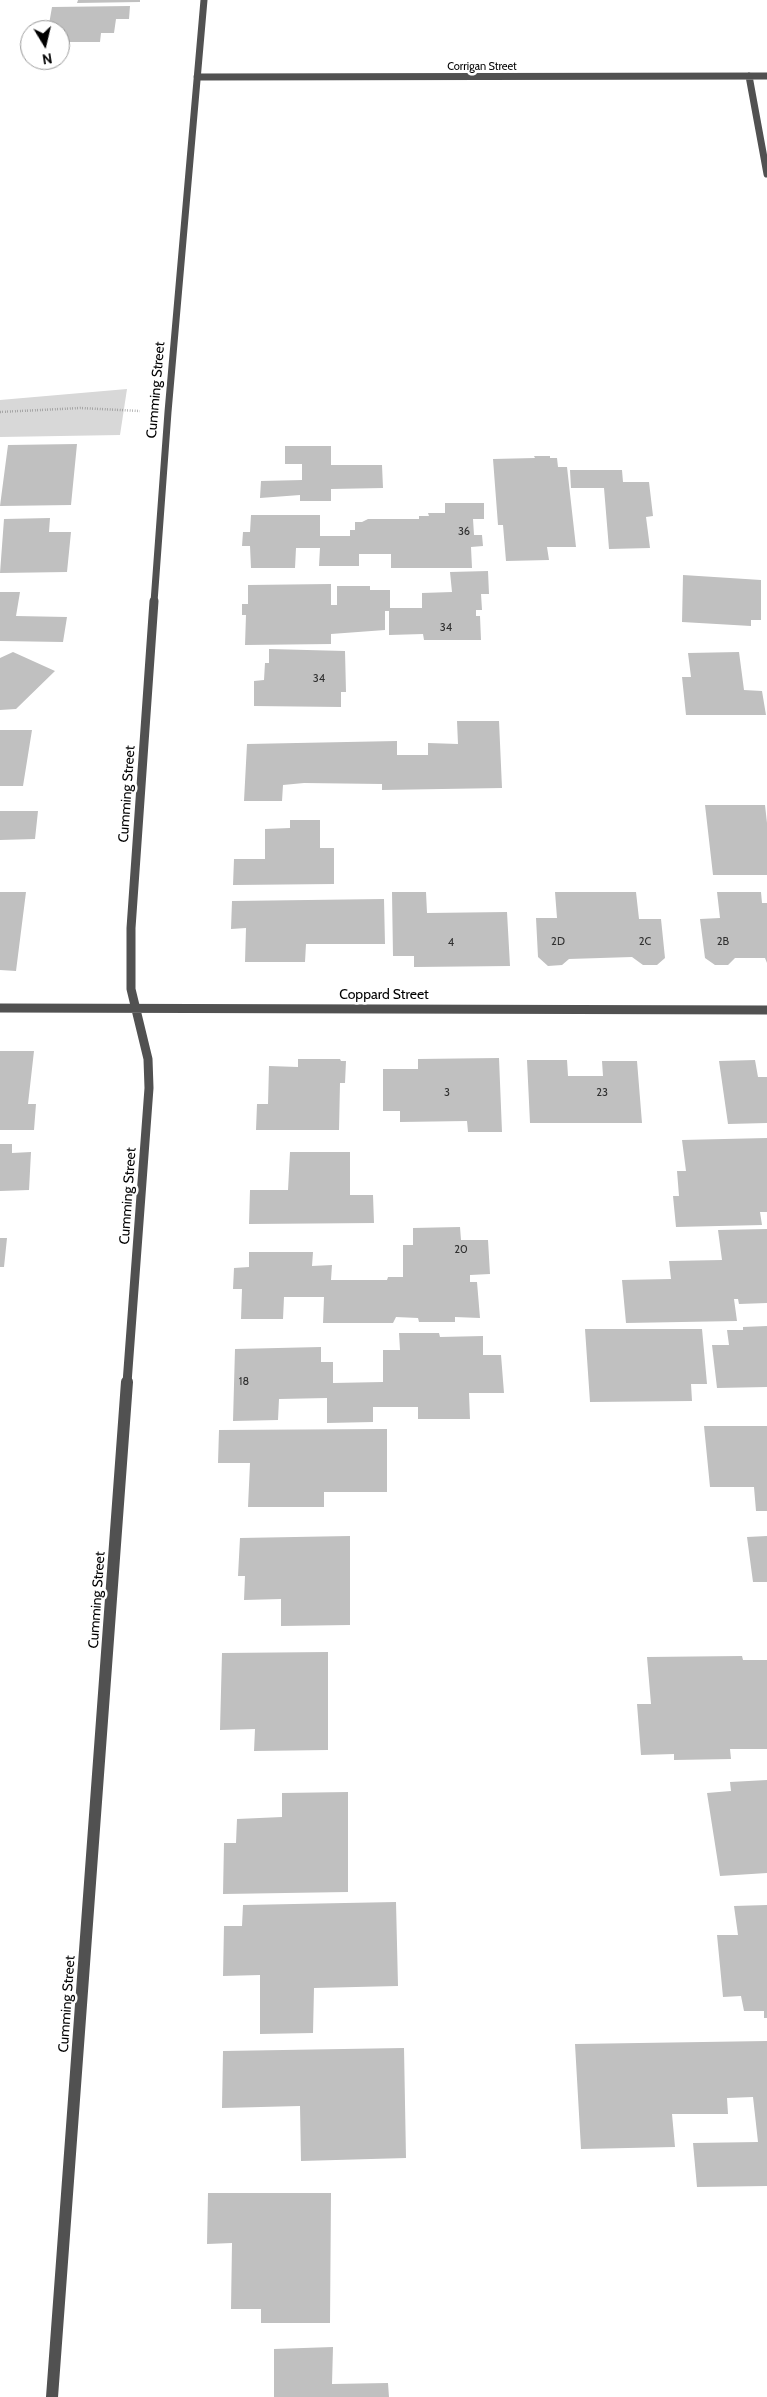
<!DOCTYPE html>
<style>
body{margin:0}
#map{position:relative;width:767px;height:2397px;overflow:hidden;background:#fff;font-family:Cabin,sans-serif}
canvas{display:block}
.north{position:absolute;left:20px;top:20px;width:50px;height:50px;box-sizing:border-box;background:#fff;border:1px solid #999;border-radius:50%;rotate:171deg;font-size:14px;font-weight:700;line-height:20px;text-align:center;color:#000}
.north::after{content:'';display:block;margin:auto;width:18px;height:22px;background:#000;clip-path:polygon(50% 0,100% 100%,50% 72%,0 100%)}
</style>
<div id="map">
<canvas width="767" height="2397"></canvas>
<div class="north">N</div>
</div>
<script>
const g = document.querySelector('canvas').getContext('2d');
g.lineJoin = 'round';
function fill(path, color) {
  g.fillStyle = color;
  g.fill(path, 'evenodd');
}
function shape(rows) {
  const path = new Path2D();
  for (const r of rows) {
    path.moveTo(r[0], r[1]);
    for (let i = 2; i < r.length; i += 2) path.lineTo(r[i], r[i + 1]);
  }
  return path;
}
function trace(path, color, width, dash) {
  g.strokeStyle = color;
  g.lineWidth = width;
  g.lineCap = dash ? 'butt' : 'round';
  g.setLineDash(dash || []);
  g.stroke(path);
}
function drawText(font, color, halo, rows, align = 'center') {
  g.font = font + ' Cabin,sans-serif';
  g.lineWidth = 5;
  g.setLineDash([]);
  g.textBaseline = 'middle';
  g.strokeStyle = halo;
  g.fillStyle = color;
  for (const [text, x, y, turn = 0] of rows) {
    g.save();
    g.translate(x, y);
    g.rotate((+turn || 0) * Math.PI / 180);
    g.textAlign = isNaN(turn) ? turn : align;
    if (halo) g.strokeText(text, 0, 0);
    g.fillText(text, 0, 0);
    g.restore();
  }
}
const green = shape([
 [127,389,120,435,0,437,0,400]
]);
const building = shape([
 [78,0,140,0,140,2,77,3],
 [130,6,129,19,116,19,114,33,101,33,100,42,60,42,60,30,48,30,52,7],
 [77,444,71,505,0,506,8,445],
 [285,446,331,446,331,465,382,465,383,488,331,489,331,501,300,501,300,495,260,498,261,481,302,480,302,464,285,464],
 [534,456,550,456,550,458,557,458,558,467,567,467,576,547,547,547,549,560,506,561,503,525,498,525,493,459,535,458],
 [570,470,622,470,623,482,649,482,653,516,646,517,650,548,609,549,604,488,571,488],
 [445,503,484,503,484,519,473,519,474,535,482,535,483,546,471,547,472,568,391,568,391,554,359,554,359,566,319,566,320,548,296,548,295,568,251,568,250,546,242,546,243,532,250,532,251,515,320,515,320,536,350,536,350,530,355,530,355,522,362,522,368,519,419,519,419,516,429,516,428,513,445,513],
 [50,518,49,532,71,532,67,572,0,573,4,519],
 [488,571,489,594,481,594,482,610,476,610,476,616,480,616,481,640,424,640,423,634,389,635,389,611,385,611,385,630,331,634,331,644,245,645,246,615,242,615,242,604,248,604,248,585,331,584,331,605,337,605,337,586,370,586,370,590,390,590,390,608,422,608,422,593,452,592,450,572],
 [683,575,761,580,761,620,751,620,751,626,682,622],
 [0,592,20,592,16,616,67,617,63,642,0,641],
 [269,649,345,651,346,692,341,692,341,707,254,706,254,681,264,680,265,663,269,663],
 [13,652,55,671,16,709,0,710,0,658],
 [739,652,744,690,762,691,766,715,686,715,682,677,691,677,688,653],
 [457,721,499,721,502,788,382,790,382,784,304,783,283,785,282,801,244,801,247,744,397,741,397,755,428,755,428,743,458,744],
 [0,730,32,730,23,786,0,786],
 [705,805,765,805,767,823,767,875,713,875],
 [0,811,38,811,35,839,0,840],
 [290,820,320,820,320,848,334,848,334,884,233,885,234,859,265,859,265,829,290,828],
 [0,892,26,892,16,971,0,970],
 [392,892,426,892,427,913,507,912,510,966,414,967,414,956,393,956],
 [555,892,636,892,639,919,661,919,665,958,657,965,643,965,632,957,569,959,562,965,548,966,538,957,536,918,557,918],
 [717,892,761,892,762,903,767,903,767,963,765,958,735,958,728,965,715,965,705,958,700,919,720,918],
 [384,899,385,944,306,944,305,962,245,962,246,928,231,929,232,901],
 [0,1051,34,1051,28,1104,36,1104,34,1130,0,1130],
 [499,1058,502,1132,468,1132,467,1121,400,1122,400,1111,383,1111,383,1069,418,1069,418,1059],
 [298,1059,340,1059,341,1061,346,1061,345,1083,340,1083,339,1130,256,1130,257,1104,268,1104,269,1066,298,1067],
 [527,1060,567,1060,568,1076,603,1076,602,1061,637,1061,642,1123,530,1123],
 [755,1060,758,1077,767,1077,767,1123,728,1124,719,1061],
 [767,1138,767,1212,760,1212,762,1225,676,1227,673,1196,679,1196,677,1171,686,1171,682,1140],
 [0,1144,12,1144,12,1153,31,1152,29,1190,0,1191],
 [290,1152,350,1152,350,1195,373,1195,374,1223,249,1224,250,1190,288,1190],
 [460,1227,461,1240,488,1240,490,1274,470,1275,470,1282,477,1282,480,1318,455,1317,455,1322,419,1322,418,1318,396,1317,393,1323,323,1323,324,1297,284,1297,283,1319,241,1319,242,1289,233,1289,234,1268,249,1267,249,1252,313,1252,312,1266,332,1265,331,1280,387,1280,388,1277,403,1277,403,1245,413,1245,413,1228],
 [767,1229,767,1303,739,1304,738,1299,734,1299,737,1321,626,1323,622,1280,671,1279,669,1261,722,1260,718,1230],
 [0,1238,7,1238,4,1267,0,1267],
 [767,1326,767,1387,717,1388,712,1345,729,1345,727,1330,743,1330,743,1327],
 [585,1329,702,1329,707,1384,691,1384,692,1401,590,1402],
 [399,1333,439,1333,440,1337,483,1336,483,1355,501,1355,504,1393,469,1393,470,1419,418,1419,418,1407,373,1407,373,1422,327,1423,327,1398,279,1399,278,1420,233,1421,235,1349,321,1347,321,1362,333,1362,333,1383,383,1382,383,1350,400,1350],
 [704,1426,767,1426,767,1511,756,1511,754,1487,710,1487],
 [387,1429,387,1492,324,1492,324,1507,248,1507,250,1463,218,1463,219,1430],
 [350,1536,350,1625,281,1626,281,1599,244,1600,245,1576,238,1576,240,1538],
 [767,1536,767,1582,753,1582,747,1537],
 [328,1652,328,1750,254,1751,255,1729,220,1730,222,1653],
 [742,1656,743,1660,767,1660,767,1749,730,1749,731,1759,674,1760,674,1754,641,1755,637,1704,651,1704,647,1657],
 [767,1780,767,1873,720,1876,707,1793,731,1791,730,1782],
 [348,1792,348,1892,223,1894,224,1843,236,1843,237,1819,282,1817,282,1793],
 [396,1902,398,1986,314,1988,313,2033,260,2034,260,1975,223,1976,224,1926,242,1926,243,1905],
 [767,1905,767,2018,764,2018,764,2011,744,2011,741,1996,723,1997,717,1935,738,1935,734,1906],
 [767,2041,767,2186,697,2187,693,2143,758,2142,753,2097,727,2098,728,2114,672,2114,675,2147,581,2149,575,2044],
 [404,2048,406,2158,301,2161,300,2106,222,2108,223,2051],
 [208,2193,331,2193,330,2323,261,2323,261,2309,231,2309,232,2243,207,2244],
 [333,2347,332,2384,388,2383,389,2397,274,2397,274,2349]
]);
const path = shape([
 [0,412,80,408,140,411]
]);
const minorFar2 = shape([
 [749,76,767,174],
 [197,77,767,76],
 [154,602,168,412,204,0]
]);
const minorFar1 = shape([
 [0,1008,767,1010],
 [127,1383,149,1088,148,1059,131,989,131,928,154,601]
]);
const minor = shape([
 [52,2397,127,1382]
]);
const farStreetnames = [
 ["Corrigan Street",482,67]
];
const numberNames = [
 ["36",464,532],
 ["34",446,628],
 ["34",319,679],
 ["2D",558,942],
 ["2C",645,942],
 ["2B",723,942],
 ["4",451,943],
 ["3",447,1093],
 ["23",602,1093],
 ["20",461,1250],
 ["18",244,1382]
];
const streetNames = [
 ["Cumming Street",156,390,-85],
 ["Cumming Street",127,794,-86],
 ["Coppard Street",384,995],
 ["Cumming Street",128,1196,-86],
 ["Cumming Street",97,1600,-86],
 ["Cumming Street",67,2004,-86]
];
fill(green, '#d8d8d8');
fill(building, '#c0c0c0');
trace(path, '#737373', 2.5, [0.5, 2]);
trace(minorFar2, '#515151', 7);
trace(minorFar1, '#515151', 9);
trace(minor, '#515151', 12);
drawText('11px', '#000', '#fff', farStreetnames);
drawText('11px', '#303030', null, numberNames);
drawText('14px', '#000', '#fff', streetNames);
</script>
